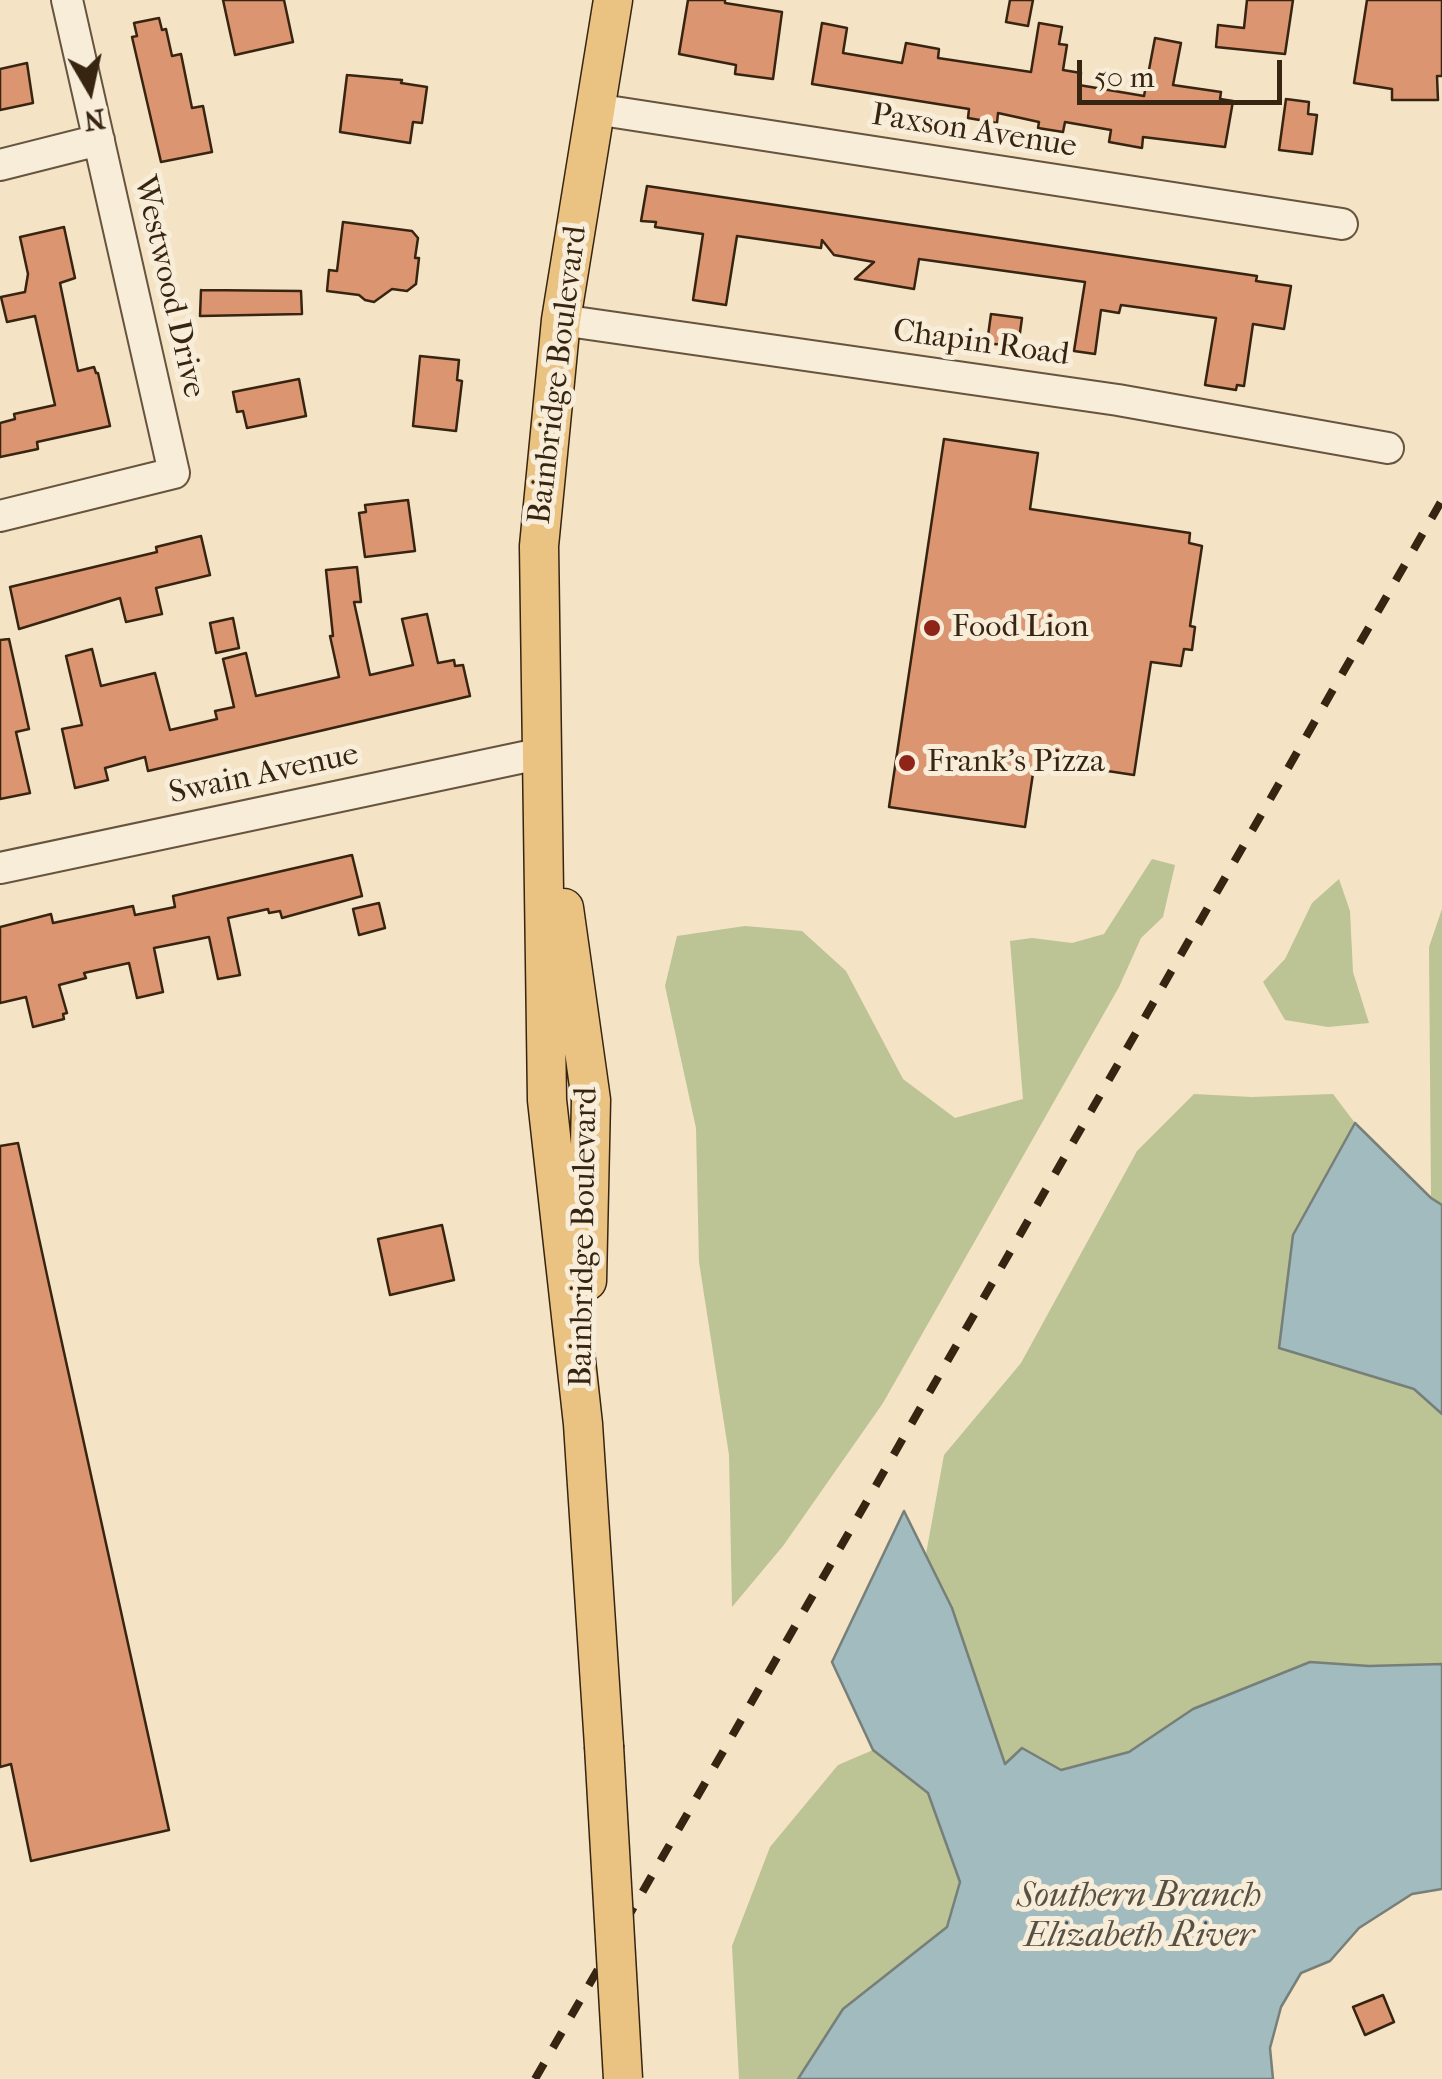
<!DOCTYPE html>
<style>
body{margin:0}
#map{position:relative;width:1442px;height:2079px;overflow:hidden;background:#f4e3c5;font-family:"IM FELL French Canon",serif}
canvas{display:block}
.north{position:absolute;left:40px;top:40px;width:100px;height:100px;-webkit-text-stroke:8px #f8edd9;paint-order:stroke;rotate:171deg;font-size:28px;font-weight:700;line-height:40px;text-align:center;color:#372411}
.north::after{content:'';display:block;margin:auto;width:35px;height:45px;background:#372411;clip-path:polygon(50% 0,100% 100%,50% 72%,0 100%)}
.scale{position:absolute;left:1077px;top:60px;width:205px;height:45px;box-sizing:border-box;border:5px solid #372411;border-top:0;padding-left:12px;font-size:30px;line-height:35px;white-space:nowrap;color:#372411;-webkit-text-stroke:8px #f8edd9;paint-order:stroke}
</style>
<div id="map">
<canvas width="1442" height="2079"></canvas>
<div class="north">N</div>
<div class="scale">50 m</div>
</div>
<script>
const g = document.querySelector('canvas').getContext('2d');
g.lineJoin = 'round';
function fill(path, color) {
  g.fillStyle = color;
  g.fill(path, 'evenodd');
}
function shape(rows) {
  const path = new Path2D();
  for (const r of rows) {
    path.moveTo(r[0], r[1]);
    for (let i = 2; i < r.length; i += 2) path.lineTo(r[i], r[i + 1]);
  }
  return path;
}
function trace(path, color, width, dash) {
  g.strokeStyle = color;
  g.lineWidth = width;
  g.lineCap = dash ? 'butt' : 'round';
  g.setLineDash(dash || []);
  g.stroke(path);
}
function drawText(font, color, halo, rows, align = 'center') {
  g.font = font + ' "IM FELL French Canon",serif';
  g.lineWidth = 10;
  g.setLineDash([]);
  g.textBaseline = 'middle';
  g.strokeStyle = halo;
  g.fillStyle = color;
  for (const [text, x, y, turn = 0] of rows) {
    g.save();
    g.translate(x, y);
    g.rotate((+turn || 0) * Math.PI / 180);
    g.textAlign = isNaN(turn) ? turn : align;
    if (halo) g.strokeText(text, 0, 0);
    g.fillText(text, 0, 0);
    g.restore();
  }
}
const green = shape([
 [1152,859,1175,865,1163,917,1141,938,1119,987,883,1403,783,1546,732,1607,729,1455,699,1262,696,1128,665,986,677,936,745,926,802,931,846,971,903,1079,955,1118,1023,1099,1010,941,1032,938,1072,943,1104,934],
 [1339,879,1350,911,1353,972,1369,1023,1328,1027,1285,1020,1263,982,1285,959,1312,903],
 [1442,909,1442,1205,1431,1198,1429,947],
 [1194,1094,1252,1097,1333,1094,1355,1123,1293,1235,1279,1348,1414,1389,1442,1414,1442,1664,1369,1666,1310,1662,1193,1709,1129,1752,1061,1770,1004,1772,926,1554,944,1455,1021,1363,1137,1151],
 [873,1750,928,1793,960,1882,947,1927,843,2009,798,2079,739,2079,732,1946,770,1847,838,1765]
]);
const water = shape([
 [1355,1123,1431,1198,1442,1205,1442,1414,1414,1389,1279,1348,1293,1235,1355,1123],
 [904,1511,952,1608,1005,1764,1022,1748,1061,1770,1129,1752,1193,1709,1310,1662,1369,1666,1442,1664,1442,1889,1412,1894,1359,1928,1330,1961,1301,1973,1281,2007,1270,2048,1273,2079,798,2079,843,2009,947,1927,960,1882,928,1793,873,1750,832,1662,904,1511]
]);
const building = shape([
 [223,0,284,0,293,42,235,55,223,0],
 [688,0,725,0,725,3,782,12,773,79,735,74,736,65,679,54,688,0],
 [1010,0,1033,0,1028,26,1006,22,1010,0],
 [1247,0,1293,0,1285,54,1216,47,1218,25,1244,28,1247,0],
 [1367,0,1442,0,1442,76,1437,76,1438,100,1392,100,1392,89,1354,83,1367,0],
 [159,18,162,30,166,29,172,56,181,54,192,108,203,106,212,152,161,162,132,37,137,36,134,23,159,18],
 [822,23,847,28,843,53,902,63,906,43,939,49,938,58,1031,72,1039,23,1062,27,1059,44,1067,45,1063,70,1081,73,1079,85,1144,96,1155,38,1181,43,1173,85,1221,92,1220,99,1233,101,1225,147,1143,137,1142,148,1109,142,1111,130,1065,122,1063,132,1038,128,1039,122,998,113,997,123,968,118,969,109,812,84,822,23],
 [27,63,33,103,0,110,0,69,27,63],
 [347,75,402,80,401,83,427,87,422,123,413,122,410,143,340,132,347,75],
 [1286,99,1309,102,1308,114,1317,115,1312,154,1279,150,1286,99],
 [647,186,1257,276,1256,281,1291,286,1284,329,1253,324,1244,386,1237,385,1236,390,1205,385,1216,318,1121,305,1119,313,1101,310,1095,354,1074,351,1085,282,919,259,914,289,855,279,874,262,834,255,822,240,821,248,737,236,726,305,693,300,703,234,655,227,656,222,641,221,647,186],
 [343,222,412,231,418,238,415,258,419,258,416,284,407,291,392,289,374,302,365,300,359,295,327,291,329,270,337,271,343,222],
 [64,227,75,278,60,283,78,371,94,367,96,373,98,373,110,426,37,442,38,449,0,457,0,423,15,419,14,414,55,405,35,316,7,322,1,297,25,292,28,274,20,237,64,227],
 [201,290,301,291,302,314,200,316,201,290],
 [991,314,1022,318,1018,347,987,343,991,314],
 [420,356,459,360,457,380,462,381,456,431,413,426,420,356],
 [299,379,306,416,247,428,243,411,237,412,233,392,299,379],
 [944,439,1038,453,1030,509,1190,533,1189,543,1202,546,1190,626,1195,627,1192,650,1184,649,1181,666,1151,662,1134,775,1035,760,1025,827,889,807,944,439],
 [408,500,415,551,365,557,359,513,366,512,365,505,408,500],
 [201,536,210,575,156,588,162,614,126,622,120,598,19,629,10,587,157,552,156,547,201,536],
 [357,567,361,602,354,602,370,675,413,665,402,619,427,614,438,663,454,660,455,666,463,665,470,696,148,771,145,757,105,768,108,780,75,788,62,729,82,725,66,656,92,649,101,686,155,673,170,730,217,719,215,711,234,707,223,659,246,653,256,696,339,677,330,636,333,636,326,570,357,567],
 [233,618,239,648,216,653,210,623,233,618],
 [9,639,29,729,16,732,30,793,0,799,0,640,9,639],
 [352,855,362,896,282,918,280,911,269,913,268,909,228,918,240,975,218,979,209,937,154,948,163,992,137,998,129,963,84,973,86,978,59,985,67,1013,63,1014,64,1019,33,1027,26,997,0,1003,0,927,51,914,53,923,133,906,135,915,175,907,173,896,352,855],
 [379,903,385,928,359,935,353,909,379,903],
 [18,1143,169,1830,31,1861,11,1764,0,1767,0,1146,18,1143],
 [442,1225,454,1280,390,1295,378,1239,442,1225],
 [1383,1995,1394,2022,1365,2035,1353,2007,1383,1995]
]);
const minor = shape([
 [595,109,1342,224],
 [0,165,99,140],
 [561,320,1118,400,1388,448],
 [0,516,174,473,67,0],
 [0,868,543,753]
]);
const major = shape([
 [564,908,591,1100,587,1281],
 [604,1746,583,1424,547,1100,539,546,561,320,613,0]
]);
const rail = shape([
 [535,2079,1442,500]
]);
const majorBridge = shape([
 [604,1746,623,2079]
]);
const markers = [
 [932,628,10,"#8f2418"],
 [907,763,10,"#8f2418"]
];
const streetNames = [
 ["Paxson Avenue",974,132,9],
 ["Westwood Drive",168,287,77],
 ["Chapin Road",981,344,8],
 ["Bainbridge Boulevard",559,375,-83],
 ["Swain Avenue",264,775,-12],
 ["Bainbridge Boulevard",585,1237,-89]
];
const poiNames = [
 ["Food Lion",952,628],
 ["Frank's Pizza",927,763]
];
const waterNames = [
 ["Southern Branch",1139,1897],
 ["Elizabeth River",1139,1937]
];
fill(green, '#bcc394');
fill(water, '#a1bbbf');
trace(water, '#777f79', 2.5);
fill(building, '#db9571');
trace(building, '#372411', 2.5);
trace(minor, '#66543e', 34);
trace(major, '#372411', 41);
trace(minor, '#f8edd9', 30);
trace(major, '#eac282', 38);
trace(rail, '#372411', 8, [18, 18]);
trace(majorBridge, '#372411', 41, []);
trace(majorBridge, '#eac282', 38);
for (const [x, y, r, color] of markers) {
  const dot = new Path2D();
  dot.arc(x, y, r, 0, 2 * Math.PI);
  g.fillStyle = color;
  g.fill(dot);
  trace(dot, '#f8edd9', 4);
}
drawText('32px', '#372411', '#f8edd9', streetNames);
drawText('32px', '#372411', '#f8edd9', poiNames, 'left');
drawText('italic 35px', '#575145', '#f8edd9', waterNames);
</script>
